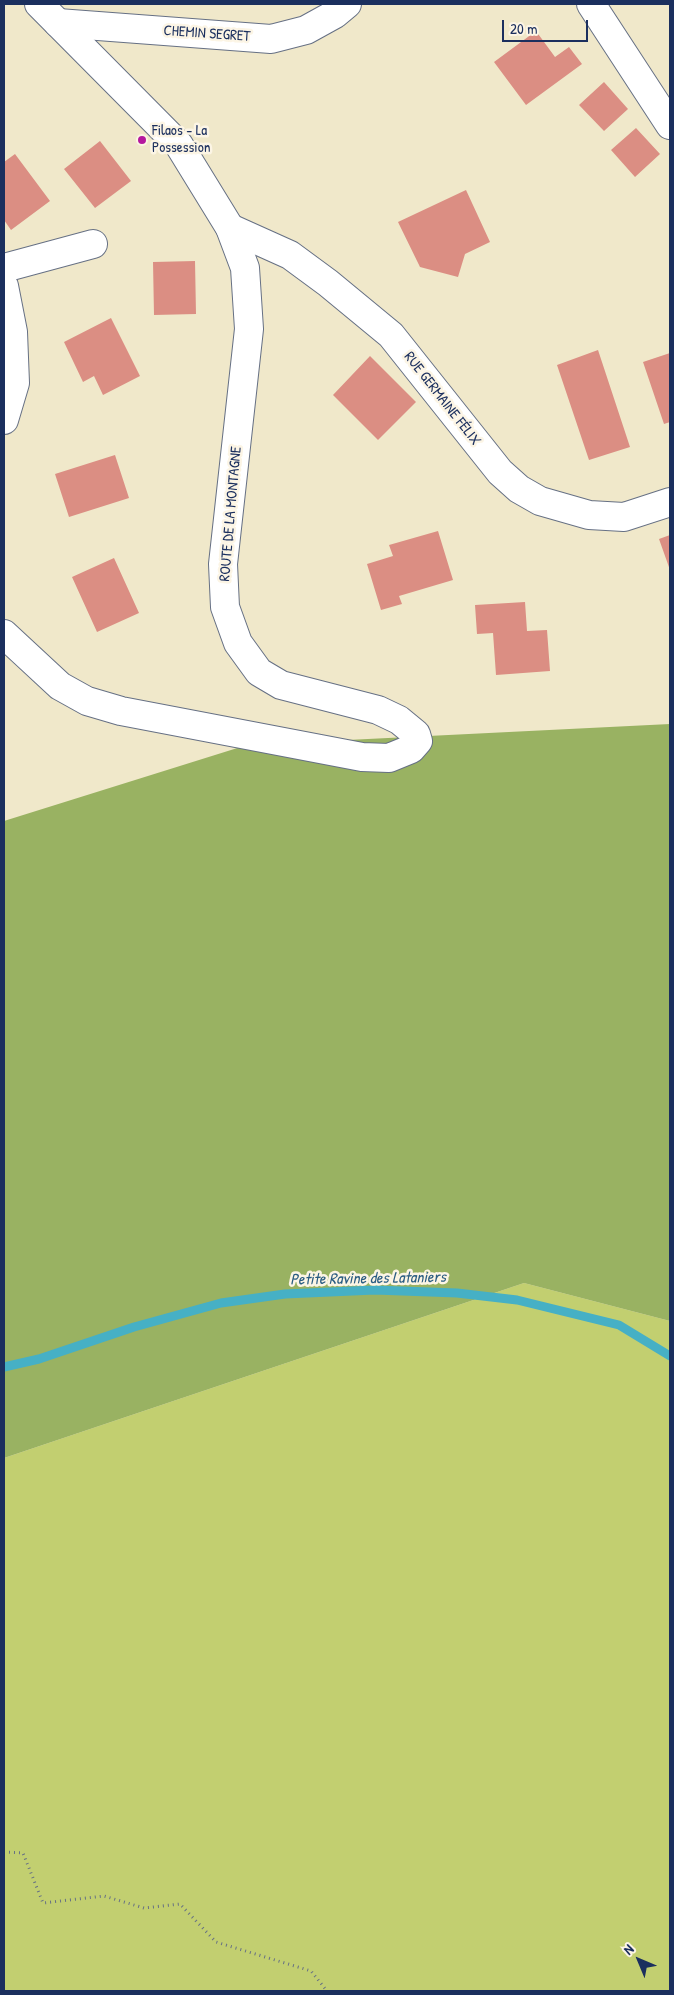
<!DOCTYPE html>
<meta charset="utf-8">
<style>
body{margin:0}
#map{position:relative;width:674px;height:1995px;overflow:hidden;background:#f0e8ca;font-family:"Patrick Hand",sans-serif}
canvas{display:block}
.frame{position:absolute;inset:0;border:5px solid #1b2f5e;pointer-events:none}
.north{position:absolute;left:614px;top:1935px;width:50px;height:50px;-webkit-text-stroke:4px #fcf5e5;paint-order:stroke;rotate:315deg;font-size:14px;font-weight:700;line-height:20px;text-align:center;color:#1b2f5e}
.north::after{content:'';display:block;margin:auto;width:18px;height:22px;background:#1b2f5e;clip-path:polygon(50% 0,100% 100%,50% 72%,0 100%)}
.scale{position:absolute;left:502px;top:20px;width:86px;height:22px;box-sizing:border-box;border:2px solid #1b2f5e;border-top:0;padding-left:6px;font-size:15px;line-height:18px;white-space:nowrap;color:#1b2f5e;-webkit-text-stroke:4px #fcf5e5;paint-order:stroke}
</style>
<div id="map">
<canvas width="674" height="1995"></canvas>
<div class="frame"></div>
<div class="north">N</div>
<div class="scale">20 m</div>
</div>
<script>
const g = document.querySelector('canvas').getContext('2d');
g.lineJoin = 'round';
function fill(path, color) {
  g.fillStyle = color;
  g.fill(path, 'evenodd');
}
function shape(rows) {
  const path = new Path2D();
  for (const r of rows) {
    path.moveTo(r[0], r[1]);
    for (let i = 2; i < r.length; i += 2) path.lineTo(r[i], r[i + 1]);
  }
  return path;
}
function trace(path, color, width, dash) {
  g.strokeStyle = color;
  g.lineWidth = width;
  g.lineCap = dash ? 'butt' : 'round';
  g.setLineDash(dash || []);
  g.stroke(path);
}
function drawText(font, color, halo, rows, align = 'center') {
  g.font = font + ' "Patrick Hand",sans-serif';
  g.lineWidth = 5;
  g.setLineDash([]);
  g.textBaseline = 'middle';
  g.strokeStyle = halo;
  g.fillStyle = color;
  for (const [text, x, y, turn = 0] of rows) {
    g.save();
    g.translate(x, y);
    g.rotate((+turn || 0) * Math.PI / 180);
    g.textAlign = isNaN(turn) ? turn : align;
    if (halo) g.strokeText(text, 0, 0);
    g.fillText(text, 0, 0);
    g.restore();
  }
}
const green = shape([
 [524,1283,670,1321,670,1991,4,1991,4,1458]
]);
const forest = shape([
 [670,724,670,1321,524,1283,4,1458,4,821,247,745]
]);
const stream = shape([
 [4,1367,39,1359,134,1327,221,1303,285,1294,375,1290,457,1293,517,1300,619,1325,670,1356]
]);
const building = shape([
 [536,31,555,57,569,47,582,64,526,105,494,62],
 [604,82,628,109,604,131,579,105],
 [636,128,660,154,635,177,611,150],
 [100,141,131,181,95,208,64,169],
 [15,154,50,201,11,230,4,220,4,162],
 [466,190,490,242,465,254,458,277,420,267,398,222],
 [195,261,196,314,154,315,153,262],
 [111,318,140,376,103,395,94,376,83,382,64,342],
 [598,350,630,447,589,460,557,365],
 [670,353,670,422,664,424,643,362],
 [370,356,416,402,378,440,333,395],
 [115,455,129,498,69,517,55,474],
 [438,531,453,580,399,596,402,604,381,610,367,564,393,556,389,545],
 [670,535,670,570,659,539],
 [114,558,139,613,97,632,72,577],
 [525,602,527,631,547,630,550,671,496,675,493,633,477,634,475,605]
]);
const path = shape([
 [4,1852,23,1853,43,1903,104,1896,144,1908,180,1904,216,1942,311,1971,327,1991]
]);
const minor = shape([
 [591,4,670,125],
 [58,23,271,39,306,30,335,14,347,4],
 [230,228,290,255,328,283,391,335,500,472,519,489,540,501,589,515,624,517,670,502],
 [4,268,93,244],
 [4,286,13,332,15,383,4,420]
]);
const major = shape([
 [4,634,60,686,87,701,121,711,362,757,389,758,411,749,418,741,416,734,399,720,378,710,281,685,259,672,238,643,225,607,223,564,249,329,245,268,230,228,179,145,39,4]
]);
const markers = [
 [142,140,5,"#b5179e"]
];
const streetNames = [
 ["CHEMIN SEGRET",207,34,4],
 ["RUE GERMAINE FÉLIX",442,399,52],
 ["ROUTE DE LA MONTAGNE",231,514,-85]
];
const poiNames = [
 ["Filaos - La",152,131],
 ["Possession",152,148]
];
const waterNames = [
 ["Petite Ravine des Lataniers",368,1279,-1]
];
fill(green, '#c2cf70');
fill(forest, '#99b262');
trace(stream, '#46b0c5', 9);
fill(building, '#db8e83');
trace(minor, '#667084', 30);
trace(major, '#667084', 30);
trace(path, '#667084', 3, [1, 4]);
trace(minor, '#fff', 28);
trace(major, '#fff', 28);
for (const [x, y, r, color] of markers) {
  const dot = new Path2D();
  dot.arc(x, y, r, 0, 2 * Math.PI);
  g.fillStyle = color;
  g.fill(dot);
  trace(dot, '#fcf5e5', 2);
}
drawText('15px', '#1b2f5e', '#fcf5e5', streetNames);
drawText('15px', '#1b2f5e', '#fcf5e5', poiNames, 'left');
drawText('italic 16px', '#2a5c82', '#fcf5e5', waterNames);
</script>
